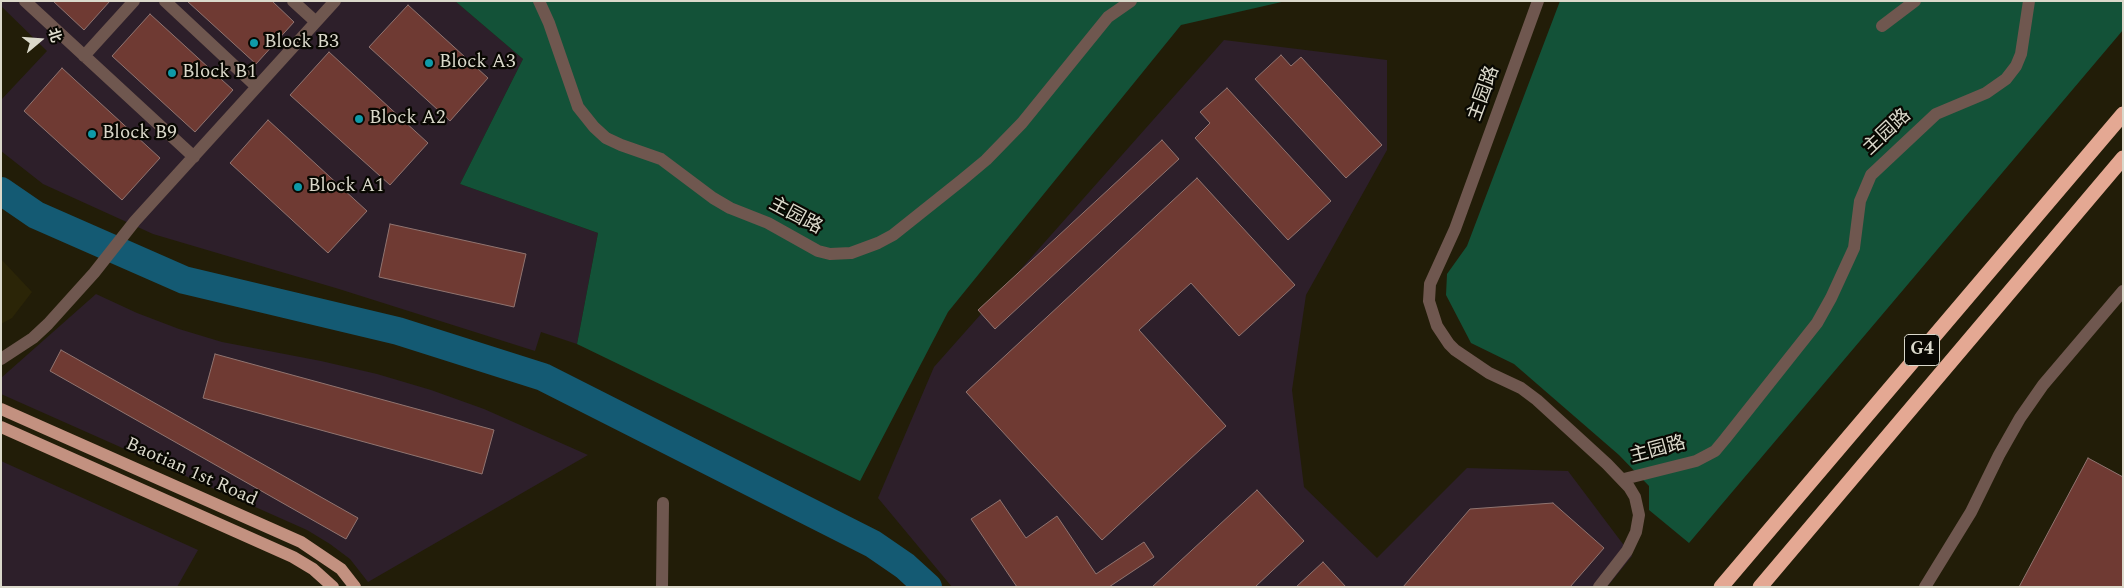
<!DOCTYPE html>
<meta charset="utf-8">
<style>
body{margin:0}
#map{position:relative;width:2124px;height:588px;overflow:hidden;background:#221d08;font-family:Spectral,"Noto Sans SC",serif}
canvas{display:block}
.frame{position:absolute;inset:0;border:2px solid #dbd9cb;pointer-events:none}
.north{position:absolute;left:15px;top:15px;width:50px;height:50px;-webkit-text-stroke:4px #090802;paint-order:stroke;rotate:72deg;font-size:14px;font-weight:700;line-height:20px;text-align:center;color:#dbd9cb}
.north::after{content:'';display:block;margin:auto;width:18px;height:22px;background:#dbd9cb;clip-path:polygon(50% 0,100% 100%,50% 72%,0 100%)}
</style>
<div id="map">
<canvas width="2124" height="588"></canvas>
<div class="frame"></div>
<div class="north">北</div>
</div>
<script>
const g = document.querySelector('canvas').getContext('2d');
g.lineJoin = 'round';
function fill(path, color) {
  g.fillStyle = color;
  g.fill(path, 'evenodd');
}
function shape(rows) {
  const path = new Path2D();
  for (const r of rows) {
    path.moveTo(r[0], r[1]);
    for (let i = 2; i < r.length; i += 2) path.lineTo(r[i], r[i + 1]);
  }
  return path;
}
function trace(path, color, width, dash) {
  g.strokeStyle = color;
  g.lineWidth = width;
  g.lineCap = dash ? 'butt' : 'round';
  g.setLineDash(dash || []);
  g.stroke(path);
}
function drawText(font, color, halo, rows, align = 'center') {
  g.font = font + ' Spectral,"Noto Sans SC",serif';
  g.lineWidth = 4.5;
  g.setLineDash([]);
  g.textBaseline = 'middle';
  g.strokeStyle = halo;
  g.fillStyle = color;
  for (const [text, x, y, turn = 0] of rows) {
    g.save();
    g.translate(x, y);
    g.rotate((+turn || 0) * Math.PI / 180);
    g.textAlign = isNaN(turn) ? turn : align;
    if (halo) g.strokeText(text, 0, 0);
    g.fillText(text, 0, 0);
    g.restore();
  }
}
const industrial = shape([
 [1,1,455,1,523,59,460,184,598,233,577,344,541,332,535,351,339,289,153,234,43,184,1,151,1,100,47,51,1,6],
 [1224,40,1387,60,1387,150,1306,295,1292,390,1304,487,1377,558,1467,468,1568,471,1632,556,1607,587,952,587,878,498,934,367],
 [96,294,137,313,179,329,222,342,321,361,377,374,431,390,484,409,588,455,368,582,350,559,330,544,307,530,1,394,1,378],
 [1,461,198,550,177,587,1,587]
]);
const built = shape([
 [1,259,32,292,12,318,1,324]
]);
const forest = shape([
 [455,1,1286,1,1181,25,948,312,860,481,577,344,598,233,460,184,523,59],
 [1560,1,2123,1,2123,30,1689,543,1649,510,1649,486,1619,455,1514,364,1471,343,1446,295,1447,274,1467,246]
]);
const river = shape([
 [1,191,36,215,184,280,398,331,543,377,873,544,905,566,928,587]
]);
const building = shape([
 [53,1,110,1,84,30,53,1],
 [187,1,272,1,294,22,256,64,187,1],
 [408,5,488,78,450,121,369,47,408,5],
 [150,14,233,90,195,132,112,56,150,14],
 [329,52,428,143,390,185,290,95,329,52],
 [1281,55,1291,66,1301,57,1382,145,1346,178,1255,79,1281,55],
 [62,68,160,158,122,200,24,111,62,68],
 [1227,88,1331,201,1288,240,1195,138,1210,123,1200,112,1227,88],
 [268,120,367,211,328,253,230,163,268,120],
 [1162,140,1179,159,995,329,978,310,1162,140],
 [1197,178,1295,285,1239,336,1191,283,1139,330,1226,426,1102,540,966,392,1197,178],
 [390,224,526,254,514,307,379,277,390,224],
 [61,350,358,518,346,539,50,371,61,350],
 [215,354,494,430,482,474,203,398,215,354],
 [2088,458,2123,477,2123,587,2019,587,2088,458],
 [1257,490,1304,541,1255,587,1152,587,1257,490],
 [1000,500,1026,538,1057,516,1096,574,1144,542,1154,557,1109,587,1017,587,971,519,1000,500],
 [1553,503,1604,548,1570,587,1403,587,1470,509,1553,503],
 [1323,562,1346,587,1296,587,1323,562]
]);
const minor = shape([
 [25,1,194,157],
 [165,1,257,87],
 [293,1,316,22],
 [539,1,549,23,578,107,594,127,606,138,621,145,661,159,713,198,730,208,768,223,818,251,830,254,851,253,878,243,893,235,962,180,986,160,1022,123,1108,17,1131,1],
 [1538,1,1455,229,1430,284,1429,301,1437,326,1449,344,1455,350,1489,373,1521,388,1537,400,1607,464,1629,487,1635,497,1639,515,1636,532,1627,551,1599,587],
 [1882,26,1915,1],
 [84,56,134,1],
 [1,359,33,338,48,324,94,273,135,221,335,1],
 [1624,479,1696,461,1715,451,1725,439,1817,323,1831,298,1854,248,1860,201,1871,175,1936,114,1986,93,2006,79,2016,66,2021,54,2029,1],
 [662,587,663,503],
 [1925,587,1971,512,1999,455,2020,418,2043,385,2123,291]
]);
const major = shape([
 [1,409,301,542,341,569,355,587],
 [1,427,293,557,313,569,333,587]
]);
const highway = shape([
 [1721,587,2123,114],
 [1760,587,2123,158]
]);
const markers = [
 [254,43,5,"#0f9aa8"],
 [429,63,5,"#0f9aa8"],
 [172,73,5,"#0f9aa8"],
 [359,119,5,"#0f9aa8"],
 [92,134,5,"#0f9aa8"],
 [298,187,5,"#0f9aa8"]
];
const shields = [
 [1922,350,35]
];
const shieldNames = [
 ["G4",1922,350]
];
const poiNames = [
 ["Block B3",264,43],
 ["Block A3",439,63],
 ["Block B1",182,73],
 ["Block A2",369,119],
 ["Block B9",102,134],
 ["Block A1",308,187]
];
const streetNames = [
 ["主园路",1485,94,-70],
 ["主园路",1888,133,-43],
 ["主园路",795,217,28],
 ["主园路",1658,451,-15],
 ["Baotian 1st Road",191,473,24]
];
fill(industrial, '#2d1f2a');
fill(built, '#2b2507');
fill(forest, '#135238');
trace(river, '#145a73', 28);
fill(building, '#6f3a33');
trace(building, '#907470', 1);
trace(minor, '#6f574f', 12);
trace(major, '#c39180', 12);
trace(highway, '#e4a893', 15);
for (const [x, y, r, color] of markers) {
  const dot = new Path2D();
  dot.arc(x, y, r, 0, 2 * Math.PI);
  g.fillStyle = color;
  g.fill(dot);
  trace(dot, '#090802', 2);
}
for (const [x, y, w] of shields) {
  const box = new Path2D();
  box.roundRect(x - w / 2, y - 15.5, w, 31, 4);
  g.fillStyle = '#090802';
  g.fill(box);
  trace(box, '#dbd9cb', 1);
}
drawText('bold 18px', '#dbd9cb', null, shieldNames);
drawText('19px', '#dbd9cb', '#090802', poiNames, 'left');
drawText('19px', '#dbd9cb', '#090802', streetNames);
</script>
